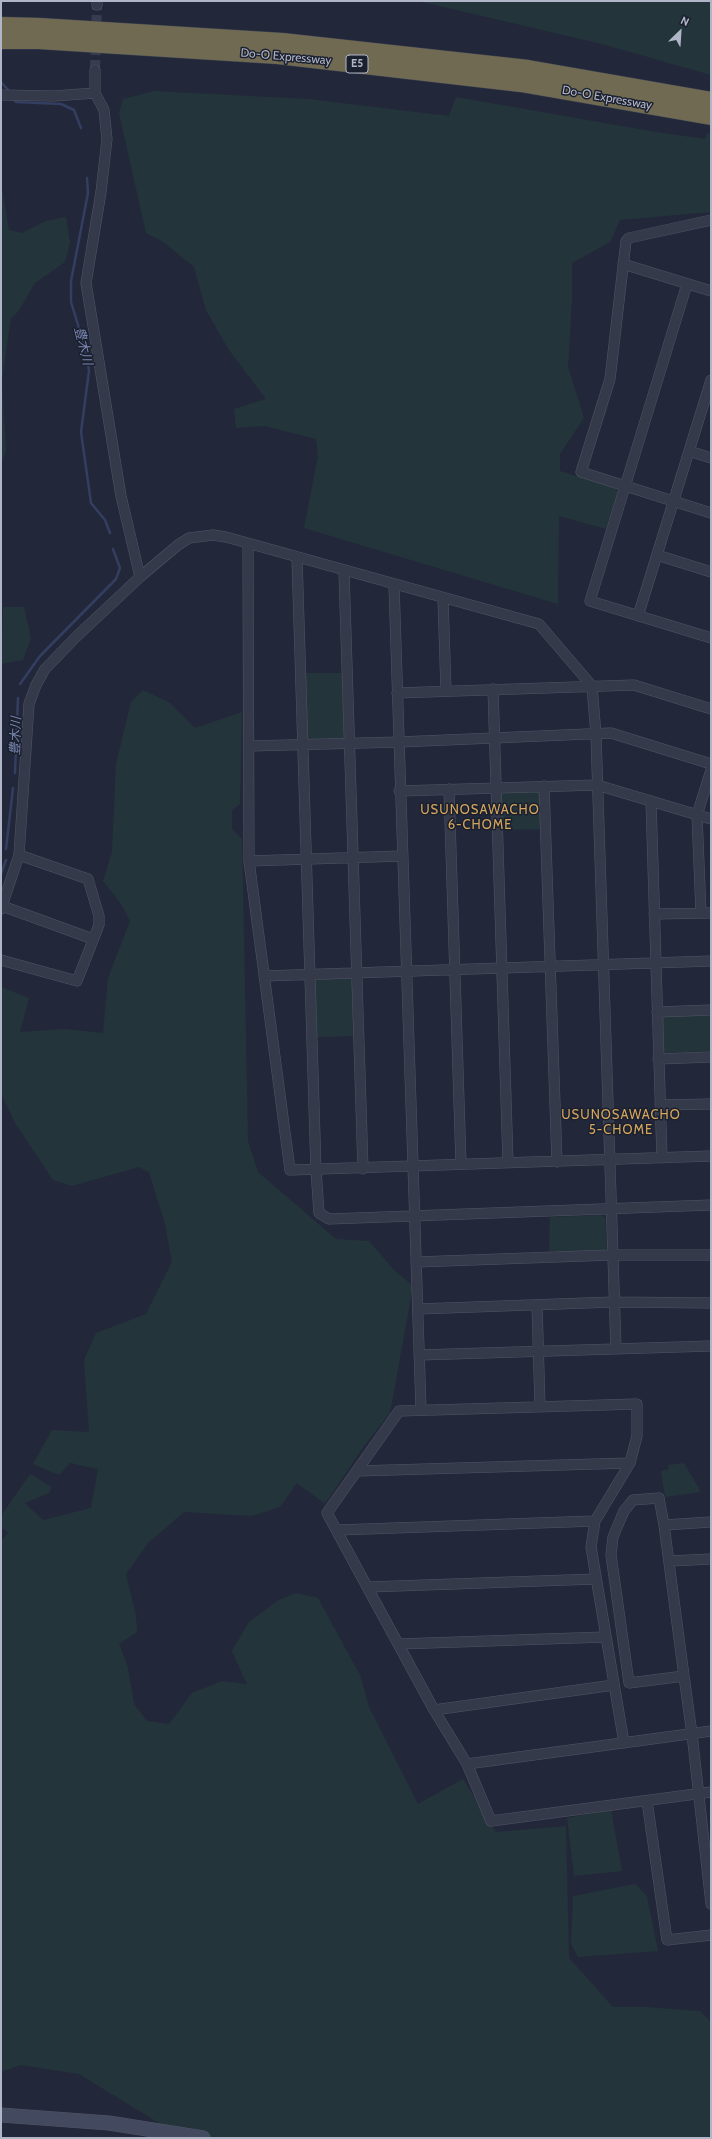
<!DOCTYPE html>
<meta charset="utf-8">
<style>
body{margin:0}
#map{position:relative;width:712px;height:2139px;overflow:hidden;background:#22283a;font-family:Cabin,sans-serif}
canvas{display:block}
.frame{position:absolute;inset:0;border:2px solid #b0b5c7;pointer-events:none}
.north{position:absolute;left:660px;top:12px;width:40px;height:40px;-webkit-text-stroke:3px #1b202f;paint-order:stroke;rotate:25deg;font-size:11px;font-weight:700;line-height:16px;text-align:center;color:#b0b5c7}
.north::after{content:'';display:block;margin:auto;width:14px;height:18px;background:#b0b5c7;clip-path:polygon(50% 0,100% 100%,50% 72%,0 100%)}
</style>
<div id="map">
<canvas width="712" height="2139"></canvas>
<div class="frame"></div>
<div class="north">N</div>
</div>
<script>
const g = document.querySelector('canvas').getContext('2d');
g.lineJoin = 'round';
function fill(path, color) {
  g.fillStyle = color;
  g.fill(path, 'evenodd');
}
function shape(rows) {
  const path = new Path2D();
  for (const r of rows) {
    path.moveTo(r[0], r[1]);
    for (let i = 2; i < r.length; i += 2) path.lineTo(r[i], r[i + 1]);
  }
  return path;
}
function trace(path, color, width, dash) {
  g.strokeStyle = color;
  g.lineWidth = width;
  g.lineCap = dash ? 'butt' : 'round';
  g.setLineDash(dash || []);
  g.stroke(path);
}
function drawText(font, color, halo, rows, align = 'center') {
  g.font = font + ' Cabin,"Noto Sans JP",sans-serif';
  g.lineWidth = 3;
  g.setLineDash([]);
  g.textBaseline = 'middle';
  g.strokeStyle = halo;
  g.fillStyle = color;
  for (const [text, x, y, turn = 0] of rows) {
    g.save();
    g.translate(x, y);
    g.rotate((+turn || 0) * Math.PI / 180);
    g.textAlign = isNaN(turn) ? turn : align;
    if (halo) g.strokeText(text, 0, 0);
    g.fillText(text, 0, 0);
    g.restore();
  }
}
const green = shape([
 [418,1,711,1,711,75,602,44],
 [154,91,308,99,449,116,456,97,656,132,705,139,707,133,711,134,711,212,620,220,610,242,572,263,572,299,568,367,584,418,560,454,560,471,615,488,618,492,606,529,559,516,558,604,304,528,318,456,316,439,265,426,236,428,234,409,266,399,229,350,206,310,194,267,162,241,146,233,119,113,123,99],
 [1,183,9,230,22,233,46,221,66,217,70,242,65,262,35,283,18,312,11,318,2,380,6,452,1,463],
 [3,607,24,607,31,638,23,660,1,664],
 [306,673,342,673,344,738,307,739],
 [143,690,170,703,195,728,242,712,240,804,232,810,232,829,242,839,248,1141,258,1172,336,1239,369,1241,393,1269,413,1286,390,1413,364,1446,325,1504,297,1483,280,1507,252,1516,184,1512,149,1542,126,1574,136,1616,137,1632,119,1644,128,1668,134,1704,147,1721,169,1724,192,1693,222,1681,247,1684,232,1651,249,1622,277,1601,296,1593,318,1598,360,1675,369,1707,418,1804,463,1779,496,1832,566,1826,569,1958,613,2007,645,2007,700,2011,711,2022,711,2138,193,2138,180,2136,79,2074,21,2065,3,2071,1,2068,1,1542,8,1532,1,1528,1,1516,30,1474,52,1487,49,1493,25,1503,43,1520,91,1508,98,1469,70,1463,59,1475,33,1464,52,1430,89,1432,84,1360,96,1333,146,1314,172,1262,165,1224,149,1172,139,1167,72,1186,53,1180,15,1123,1,1093,1,987,29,998,20,1032,64,1029,103,1033,108,978,130,921,121,904,103,881,112,852,116,764,131,702],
 [536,789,539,792,541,829,502,830,501,793],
 [316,979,349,979,352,981,353,1036,317,1037,315,982],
 [665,1016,711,1016,711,1051,666,1053,663,1051,662,1019],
 [601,1215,605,1218,607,1248,604,1251,549,1251,550,1217],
 [684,1463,701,1492,665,1497,661,1471,669,1469,668,1465],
 [611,1810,622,1871,574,1876,567,1818],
 [635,1884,647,1896,658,1951,578,1957,571,1944,573,1896]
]);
const stream = shape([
 [1,82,10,92],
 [13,99,16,102,61,104,74,110,81,128],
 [87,178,88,193,71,281,71,302,86,351,89,371,81,432,91,503,105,520,110,533],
 [20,684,40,656,116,579,120,568,113,549],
 [15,773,18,698],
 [6,849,13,788],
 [1,874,6,860]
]);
const streetTunnel = shape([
 [95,70,97,5]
]);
const street = shape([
 [97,1,97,5],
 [95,70,95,93,104,110,107,139,101,192,86,283,121,496,140,577],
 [1,95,54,96,95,93],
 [711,220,629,238,626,241,610,379,581,472,711,513],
 [623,264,711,291],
 [687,284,590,601,711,638],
 [689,451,711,458],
 [248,545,249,861,290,1170,711,1156],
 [657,555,711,572],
 [297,558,316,1170,319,1213,329,1219,711,1205],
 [344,572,363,1169],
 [394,585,421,1409],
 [443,598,446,691],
 [638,616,711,380],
 [493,689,508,1162],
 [397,693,634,685,711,709],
 [250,746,399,742,611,733,711,764],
 [544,786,557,1162],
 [449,789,461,1164],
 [399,791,597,785,711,819],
 [651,801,662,1158],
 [249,861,402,856],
 [2,906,93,939],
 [1,909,19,855,29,704,36,685,45,669,76,637,140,577,178,545,189,538,213,535,226,537,539,624,592,686,596,735,616,1349],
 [701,913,697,815,711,770],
 [654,914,711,913],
 [1,960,77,981,99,925,99,916,88,879,19,855],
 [264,976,711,961],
 [657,1012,711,1010],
 [658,1059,711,1057],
 [660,1105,711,1104],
 [416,1262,612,1255,711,1255],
 [537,1305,540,1406],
 [418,1309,614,1302,711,1303],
 [419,1355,711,1346],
 [357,1471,630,1463],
 [664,1525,711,1522],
 [337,1530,595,1521],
 [669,1561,711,1559],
 [368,1587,596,1579],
 [399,1644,605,1637],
 [684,1676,629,1683,611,1555,613,1537,618,1525,624,1511,633,1500,659,1498,664,1525,684,1676,692,1734,711,1904],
 [434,1710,614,1685],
 [624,1743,591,1547,595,1521,630,1463,637,1436,637,1404,399,1411,327,1513,434,1710,467,1764,491,1821,711,1792],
 [467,1764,711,1731],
 [647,1801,667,1940,711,1935]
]);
const secondary = shape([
 [1,2115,109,2123,203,2138]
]);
const highway = shape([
 [1,26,39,27,282,42,528,69,711,101],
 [1,40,39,40,278,55,521,83,711,116]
]);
const shields = [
 [357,64,22]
];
const shieldNames = [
 ["E5",357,64]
];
const streetNames = [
 ["Do-O Expressway",286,57,5],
 ["Do-O Expressway",607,98,10]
];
const waterNames = [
 ["豊木川",83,346,76],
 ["豊木川",16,736,-88]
];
const neighbourhoodNames = [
 ["USUNOSAWACHO",480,810],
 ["6-CHOME",480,825],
 ["USUNOSAWACHO",621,1115],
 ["5-CHOME",621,1130]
];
fill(green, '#24343b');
trace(stream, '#333e60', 2.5);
trace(streetTunnel, '#373d4f', 10, [10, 5]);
trace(street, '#505565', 11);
trace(secondary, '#505565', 15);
trace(highway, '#3d4252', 19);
trace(street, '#353a4b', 10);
trace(secondary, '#43495e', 14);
trace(highway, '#716a52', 18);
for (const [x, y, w] of shields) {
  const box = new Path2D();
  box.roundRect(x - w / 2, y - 9, w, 18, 3);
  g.fillStyle = '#1b202f';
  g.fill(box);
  trace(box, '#b0b5c7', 1);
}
drawText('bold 11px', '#b0b5c7', null, shieldNames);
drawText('12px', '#b0b5c7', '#1b202f', streetNames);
drawText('italic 13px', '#7886af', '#1b202f', waterNames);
g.letterSpacing = '1px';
drawText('13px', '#d5a65d', '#1b202f', neighbourhoodNames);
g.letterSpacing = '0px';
</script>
